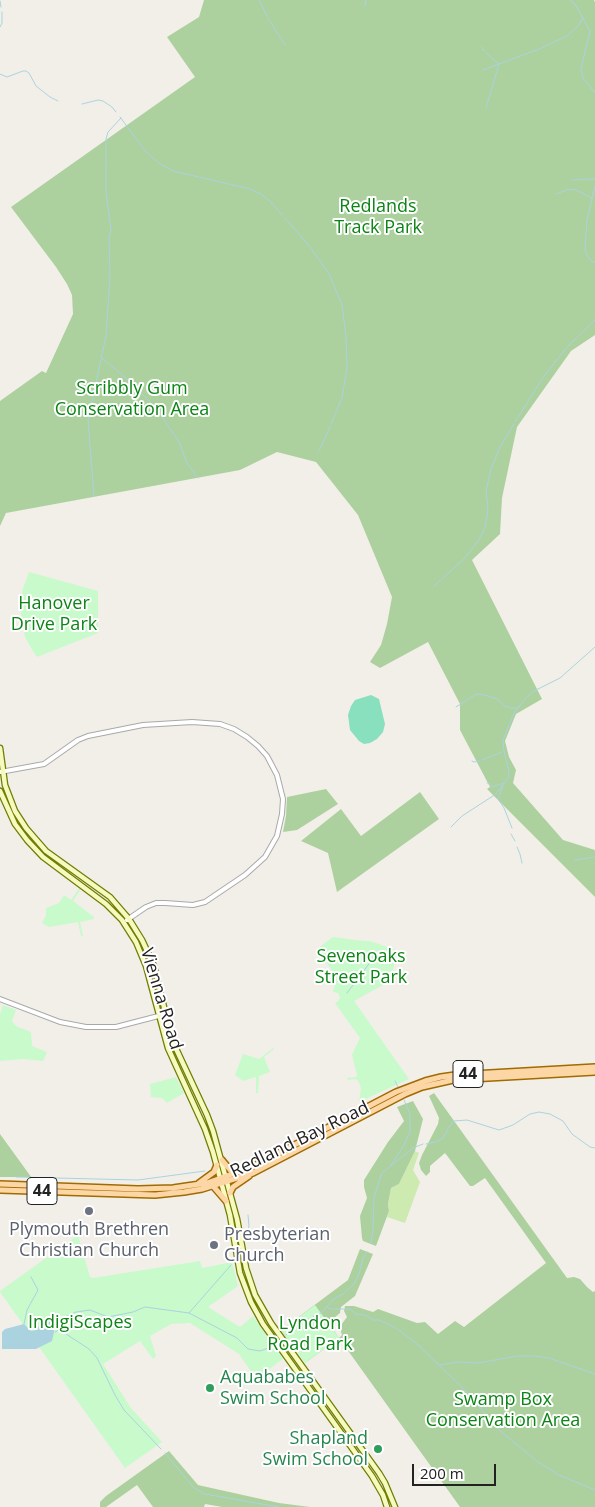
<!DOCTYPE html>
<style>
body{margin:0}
#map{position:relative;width:595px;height:1507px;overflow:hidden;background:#f2efe9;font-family:"Open Sans",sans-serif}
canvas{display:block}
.scale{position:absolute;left:412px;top:1464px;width:84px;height:22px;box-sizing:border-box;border:2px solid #222;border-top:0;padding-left:6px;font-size:15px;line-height:18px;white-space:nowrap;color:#222;-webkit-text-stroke:4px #fff;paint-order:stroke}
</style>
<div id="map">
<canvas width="595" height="1507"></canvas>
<div class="scale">200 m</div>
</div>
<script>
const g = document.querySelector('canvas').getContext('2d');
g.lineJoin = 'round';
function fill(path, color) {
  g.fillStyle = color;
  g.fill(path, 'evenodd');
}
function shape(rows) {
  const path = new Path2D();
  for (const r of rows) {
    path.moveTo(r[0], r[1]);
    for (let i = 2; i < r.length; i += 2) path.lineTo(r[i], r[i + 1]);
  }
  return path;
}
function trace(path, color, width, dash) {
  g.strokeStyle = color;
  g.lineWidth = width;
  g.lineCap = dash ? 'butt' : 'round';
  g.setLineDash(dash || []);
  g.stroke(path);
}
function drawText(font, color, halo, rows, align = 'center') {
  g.font = font + ' "Open Sans",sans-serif';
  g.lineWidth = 4;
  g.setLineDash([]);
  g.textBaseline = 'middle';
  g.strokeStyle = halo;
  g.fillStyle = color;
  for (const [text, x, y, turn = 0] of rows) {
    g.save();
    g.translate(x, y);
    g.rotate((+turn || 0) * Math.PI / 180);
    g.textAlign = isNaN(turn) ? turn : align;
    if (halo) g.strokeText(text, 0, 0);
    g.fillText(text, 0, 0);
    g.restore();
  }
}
const grass = shape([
 [415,1151,419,1153,413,1170,420,1182,405,1223,387,1217,389,1211,388,1204,391,1188,399,1184]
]);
const forest = shape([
 [204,0,594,0,595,2,595,335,571,351,517,427,502,498,500,534,472,560,542,699,516,714,505,741,509,757,516,770,513,783,563,840,595,850,595,897,487,789,490,787,460,730,460,704,428,642,380,668,370,662,381,645,387,624,392,597,358,515,316,462,277,452,240,470,6,513,0,526,0,401,42,371,46,373,73,314,72,295,67,284,56,267,11,207,195,77,167,37,199,17],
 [326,789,338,804,297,830,283,832,286,816,287,797],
 [420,792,439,819,337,892,328,853,301,841,341,809,361,836],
 [434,1093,567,1278,574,1277,580,1279,587,1287,593,1292,595,1291,595,1507,460,1507,339,1338,305,1363,330,1325,339,1338,342,1335,340,1328,341,1325,347,1317,344,1311,345,1306,354,1306,373,1312,378,1309,417,1323,425,1322,438,1334,455,1321,464,1327,546,1263,485,1178,473,1186,470,1186,445,1153,430,1166,430,1172,426,1176,421,1170,419,1163,422,1155,438,1124,439,1118,429,1096],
 [413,1101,423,1119,415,1151,399,1184,391,1188,388,1204,389,1211,376,1246,363,1241,362,1238,360,1216,367,1198,364,1187,364,1180,388,1142,404,1121,397,1107],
 [0,1134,29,1174,31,1177,0,1177],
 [360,1249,373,1254,355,1296,341,1307,340,1313,328,1323,327,1327,291,1344,281,1330,348,1280],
 [169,1451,198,1485,279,1503,310,1507,222,1507,205,1504,204,1507,153,1507,137,1485,106,1507,100,1507,100,1502,106,1496]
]);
const park = shape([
 [29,572,98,591,98,633,37,657,31,648,25,637,21,616,22,591],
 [79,888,81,889,73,901,94,917,94,919,80,922,83,936,81,936,78,922,49,927,42,923,46,915,46,908,59,903,64,895,71,900],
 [333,937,364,941,370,941,396,950,398,952,393,969,392,980,354,1001,409,1079,359,1102,361,1088,359,1082,356,1079,348,1080,347,1078,356,1077,357,1075,352,1055,355,1048,360,1038,335,1003,338,1001,340,998,338,993,333,992,337,978,317,949],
 [3,1005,16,1010,12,1021,16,1026,31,1032,32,1046,47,1052,43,1061,24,1059,0,1061,0,1014],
 [273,1048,274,1049,264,1057,270,1072,259,1076,258,1093,256,1093,256,1077,243,1081,235,1075,243,1054,259,1059],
 [176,1077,184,1093,167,1103,162,1098,151,1097,150,1084],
 [78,1235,90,1277,93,1278,200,1261,202,1268,232,1262,238,1286,208,1307,240,1327,253,1316,283,1359,256,1379,239,1354,190,1323,171,1324,150,1336,156,1356,153,1359,140,1341,103,1364,131,1408,162,1442,125,1468,0,1292,0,1291],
 [315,1305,339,1338,305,1363,281,1330]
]);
const pitch = shape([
 [371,695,379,699,385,724,383,732,377,739,370,743,364,744,359,741,350,730,348,715,351,706,355,700]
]);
const water = shape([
 [47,1321,54,1322,54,1332,52,1341,36,1349,2,1349,2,1332,5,1329,24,1324,31,1331,36,1330,42,1322]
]);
const stream = shape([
 [259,0,267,16],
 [570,0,575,4,590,31,581,69,583,78,595,93],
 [0,1,1,7],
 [365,6,366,0],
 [268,18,285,45],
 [0,27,2,23,2,12],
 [482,47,484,51],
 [483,70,539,49,567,36,579,25,583,17],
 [0,74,7,77,23,71,26,71,29,73,36,86,50,97,58,101],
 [82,104,98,100,103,101,112,107,116,112],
 [486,108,499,64,486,53],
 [120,117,146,152,160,164,173,171,250,189,261,194,271,202,282,215],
 [106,167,106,139,108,132,121,118],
 [572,180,595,179],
 [595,186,587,220,585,250,588,257,592,262,595,262],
 [556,194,567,190,574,189,592,198],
 [285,218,311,248,329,274,342,305,346,337,347,367,342,398,331,424],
 [102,358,127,379,149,401,161,415,179,442,187,463,198,478],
 [515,422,544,376,568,346,595,320],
 [319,451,330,427],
 [94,496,88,420,106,336,110,275,109,238,111,230,106,192,106,168],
 [434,586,464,559,478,541,485,528,488,509,486,491,491,469,500,447,514,424],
 [456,707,475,695,479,694,488,696,497,699,505,706,511,708,518,708],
 [482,760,502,752],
 [472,761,474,762,480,761],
 [487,783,489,783,492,787,504,783],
 [503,786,498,799,504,808,512,828],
 [451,827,462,816,496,794,508,778,509,771,504,751,503,740,514,713,525,699,534,691,560,678,595,647],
 [511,834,515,841],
 [517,847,520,854,522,863],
 [575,860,595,857],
 [347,993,378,952],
 [395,1081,398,1087],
 [426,1144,436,1142,443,1138,449,1127,454,1121,467,1120,499,1130,513,1125,530,1114,539,1112,550,1114,563,1121,572,1134,590,1147,595,1148],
 [391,1165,403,1147,410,1132,410,1114,404,1100],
 [16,1177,138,1180,205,1171],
 [246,1235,249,1226,248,1215],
 [371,1243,373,1229,374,1197,382,1173,413,1148,423,1144],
 [327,1307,331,1309,350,1309,356,1314,366,1315,373,1320,379,1320,396,1328,417,1344,469,1394],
 [189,1313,231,1265],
 [54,1322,76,1312,90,1310,108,1317,133,1312,145,1307,189,1313,237,1338,248,1349,260,1351,271,1347],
 [24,1324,27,1310,38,1290,31,1277],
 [55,1332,59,1330,63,1332,89,1349,97,1358,115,1395,124,1410,161,1449],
 [286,1335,297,1325,321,1313,334,1299,343,1294,354,1284,359,1274,363,1258,367,1252],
 [440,1365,458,1362,478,1363,518,1356,534,1356,549,1358,595,1374],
 [470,1396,498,1429,538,1462,559,1475,595,1490],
 [165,1453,194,1488,205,1494,279,1507]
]);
const tertiary = shape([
 [0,772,44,764,78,740,88,736,143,725,192,722,220,724,234,729,247,737,258,746,267,756,277,775,283,799,282,814,277,836,265,857,245,875,205,902,193,905,165,903,156,903,146,907,127,920],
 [0,999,60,1022,86,1027,116,1027,166,1014]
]);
const secondary = shape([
 [0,748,5,785,15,811,26,828,46,851,110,897,129,919,142,940,154,966,172,1040,207,1115,213,1131,237,1219,246,1268,255,1295,271,1323,379,1473,385,1483,395,1507],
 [0,791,15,824,27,840,43,857,106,904,122,920,136,942,146,966,168,1048,205,1129,213,1152,230,1215,240,1273,251,1302,263,1324,372,1476,383,1495,387,1507]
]);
const primary = shape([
 [222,1160,231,1171,236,1173],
 [199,1183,214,1172,217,1165],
 [0,1184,138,1189,173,1188,207,1183,252,1167,396,1092,425,1081,441,1077,455,1075,595,1067],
 [213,1186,226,1201],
 [0,1190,155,1195,184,1192,202,1189,253,1173,405,1094,422,1087,453,1080,595,1072],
 [230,1193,233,1187,249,1176]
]);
const markers = [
 [89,1211,5,"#6b7280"],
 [214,1245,5,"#6b7280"],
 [210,1388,5,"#2e9e5b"],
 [378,1449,5,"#2e9e5b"]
];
const shields = [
 [468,1074,30],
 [42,1191,30]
];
const shieldNames = [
 ["44",468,1074],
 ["44",42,1191]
];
const parkNames = [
 ["Redlands",378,207],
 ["Track Park",378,228],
 ["Scribbly Gum",132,389],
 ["Conservation Area",132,410],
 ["Hanover",54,604],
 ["Drive Park",54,625],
 ["Sevenoaks",361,957],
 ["Street Park",361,978],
 ["IndigiScapes",80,1323],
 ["Lyndon",310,1324],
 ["Road Park",310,1345],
 ["Swamp Box",503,1400],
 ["Conservation Area",503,1421]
];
const streetNames = [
 ["Vienna Road",161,999,73],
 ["Redland Bay Road",300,1140,-26]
];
const worshipNames = [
 ["Plymouth Brethren",89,1230],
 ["Christian Church",89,1251],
 ["Presbyterian",224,1235,"left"],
 ["Church",224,1256,"left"]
];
const leisureNames = [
 ["Aquababes",220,1378],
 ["Swim School",220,1399],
 ["Shapland",368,1439,"right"],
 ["Swim School",368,1460,"right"]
];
fill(grass, '#cdebb0');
fill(forest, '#add19e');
fill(park, '#c8facc');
fill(pitch, '#88e0be');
fill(water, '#aad3df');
trace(stream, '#aad3df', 1);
trace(tertiary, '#a9a9a9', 6);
trace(secondary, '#707d05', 7);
trace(primary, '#a06b00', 8);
trace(tertiary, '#fff', 4);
trace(secondary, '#f7fabf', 4.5);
trace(primary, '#fcd6a4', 5);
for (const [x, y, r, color] of markers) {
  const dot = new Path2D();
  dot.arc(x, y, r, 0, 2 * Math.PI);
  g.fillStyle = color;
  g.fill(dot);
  trace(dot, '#fff', 2);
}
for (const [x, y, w] of shields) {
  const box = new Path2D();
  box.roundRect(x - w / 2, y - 13.5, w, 27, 4);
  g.fillStyle = '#fff';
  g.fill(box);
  trace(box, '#222', 1);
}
drawText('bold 16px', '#222', null, shieldNames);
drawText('18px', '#0c8416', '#fff', parkNames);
drawText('18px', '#222', '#fff', streetNames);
drawText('18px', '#5b616d', '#fff', worshipNames);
drawText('18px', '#27864d', '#fff', leisureNames, 'left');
</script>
